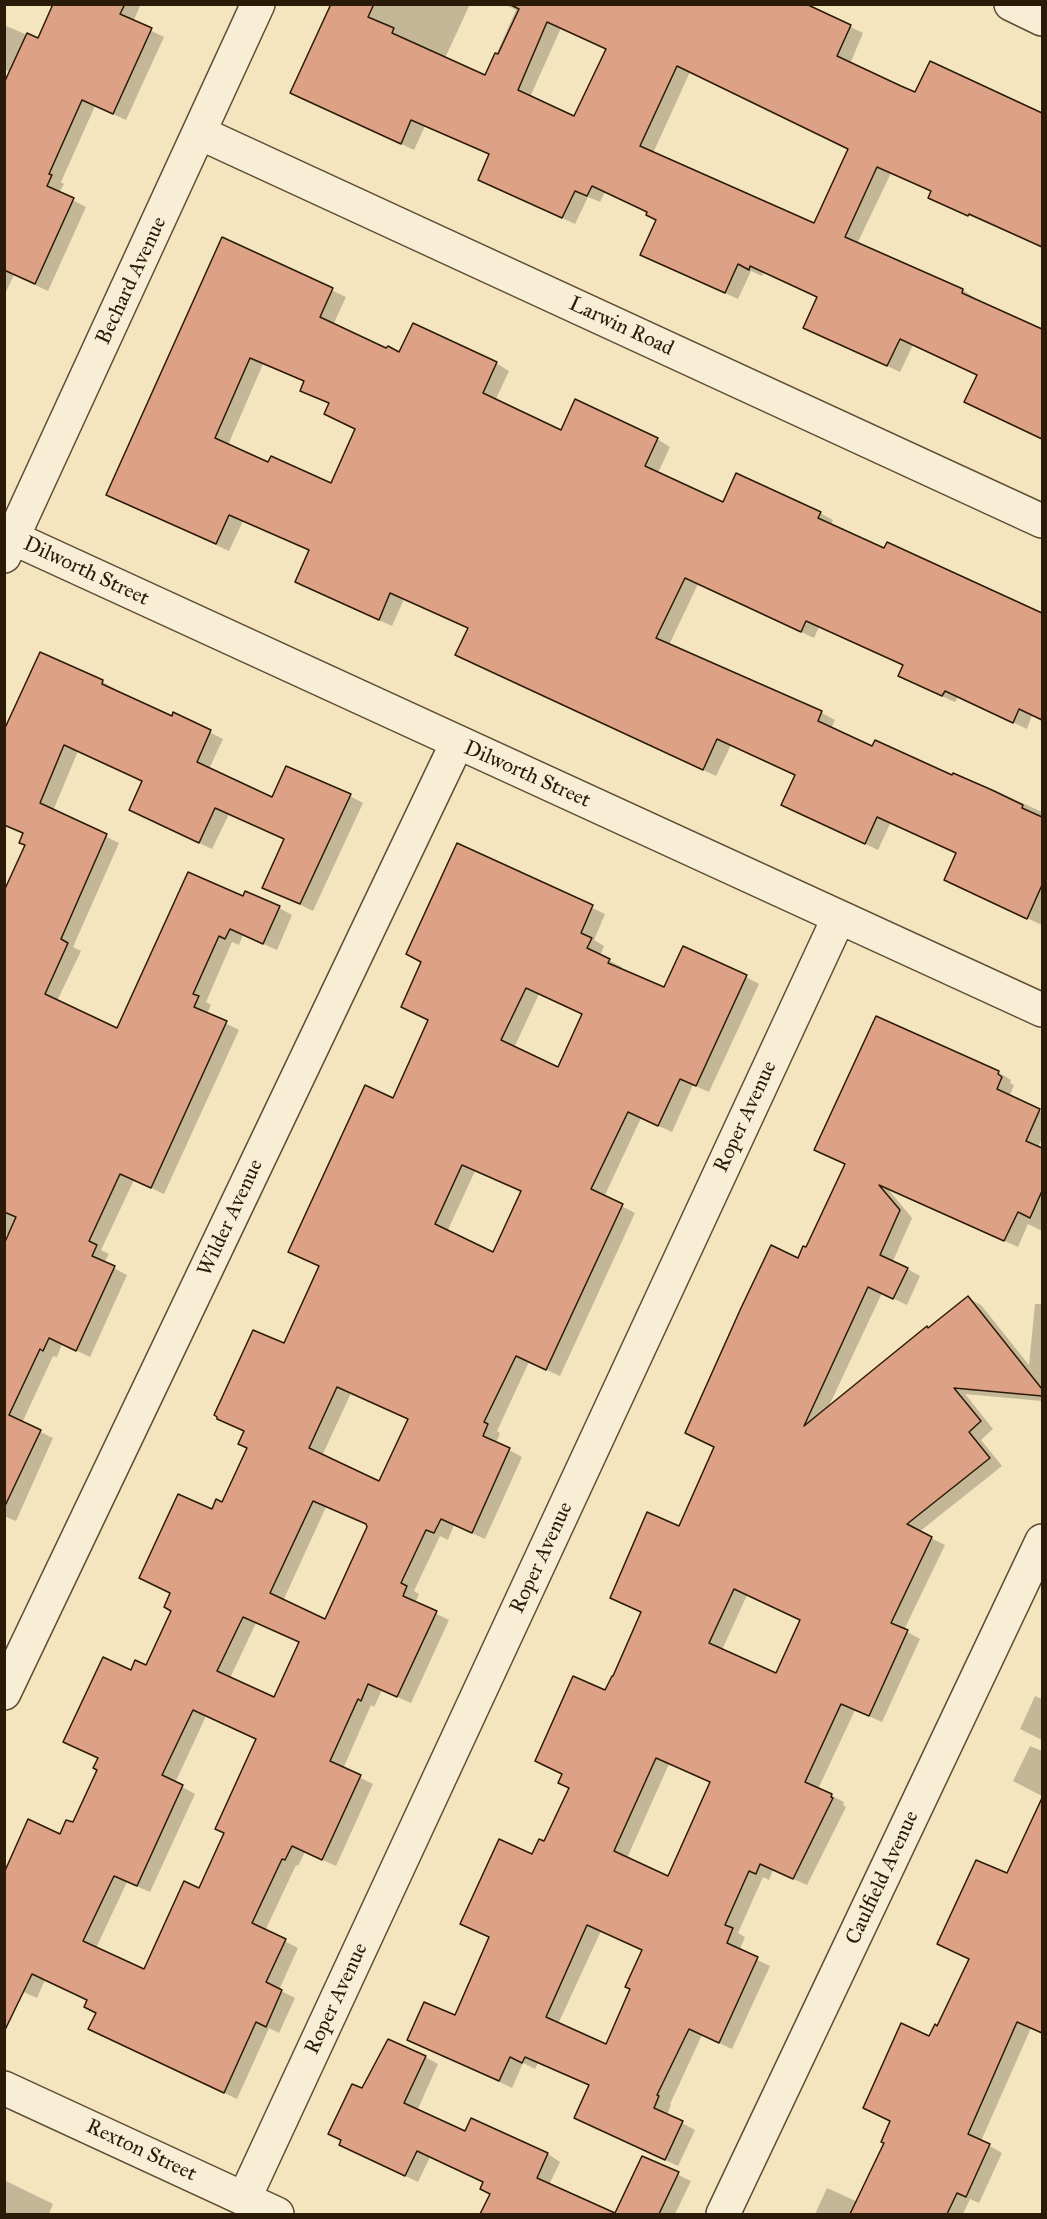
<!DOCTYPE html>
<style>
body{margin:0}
#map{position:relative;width:1047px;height:2219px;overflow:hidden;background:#f4e5bf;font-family:"IM FELL Great Primer",serif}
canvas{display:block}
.frame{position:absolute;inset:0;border:6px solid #2b1a07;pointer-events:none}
</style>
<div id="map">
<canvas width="1047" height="2219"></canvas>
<div class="frame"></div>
</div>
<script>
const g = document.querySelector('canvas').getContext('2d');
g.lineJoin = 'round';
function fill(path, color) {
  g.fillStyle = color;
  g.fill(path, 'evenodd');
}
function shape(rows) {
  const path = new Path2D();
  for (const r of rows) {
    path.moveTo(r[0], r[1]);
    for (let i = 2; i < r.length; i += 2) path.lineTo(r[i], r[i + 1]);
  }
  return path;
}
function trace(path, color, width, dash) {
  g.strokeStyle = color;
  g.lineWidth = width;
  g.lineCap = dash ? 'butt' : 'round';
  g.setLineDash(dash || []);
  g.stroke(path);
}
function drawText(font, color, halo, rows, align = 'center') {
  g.font = font + ' "IM FELL Great Primer",serif';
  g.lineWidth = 6;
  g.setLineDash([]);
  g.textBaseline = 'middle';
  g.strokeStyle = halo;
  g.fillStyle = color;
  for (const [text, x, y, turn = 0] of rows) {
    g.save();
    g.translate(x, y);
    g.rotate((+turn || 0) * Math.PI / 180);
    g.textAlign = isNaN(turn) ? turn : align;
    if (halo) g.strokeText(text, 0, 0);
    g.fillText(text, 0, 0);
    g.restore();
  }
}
const shadow = shape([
 [54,4,141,4,133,22,164,37,126,120,95,106,61,182,64,184,59,193,86,207,48,291,14,275,4,296,4,121,18,76,4,69,4,25,39,40],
 [333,4,470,4,445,58,486,77,516,10,503,4,803,4,863,33,850,64,900,87,1042,146,1042,247,942,204,932,192,891,173,857,244,963,290,975,298,974,300,1042,331,1042,438,979,409,978,376,913,345,900,372,818,334,818,298,764,272,762,276,751,271,738,299,655,262,642,255,658,220,649,212,605,192,600,202,588,197,575,224,493,186,491,155,425,126,414,150,304,99],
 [561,28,607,49,575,118,530,97],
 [690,72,850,149,815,225,653,153],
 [223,239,346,297,333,325,387,350,400,354,496,363,509,371,495,401,561,432,657,439,670,447,658,473,724,504,820,513,833,520,831,525,885,550,888,544,1042,614,1042,720,1032,715,1027,729,958,697,955,702,912,683,900,676,904,666,819,627,814,638,698,584,669,645,822,713,835,720,831,729,872,748,993,793,994,790,1042,812,1042,925,959,887,957,853,890,824,878,850,783,805,797,775,731,745,716,776,457,655,469,628,404,599,392,626,310,589,297,582,310,551,243,521,229,551,107,495],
 [263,364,305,382,302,390,330,404,326,414,357,430,332,486,269,464,228,445],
 [103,682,115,689,114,691,172,718,174,714,223,739,209,769,273,799,350,796,363,803,313,911,264,887,285,840,229,814,212,849,143,817,143,782,78,751,53,811,119,843,73,947,81,951,57,1001,118,1030,244,898,279,908,292,915,277,950,243,935,239,945,232,942,206,1002,211,1005,207,1014,239,1030,164,1194,134,1180,101,1250,109,1254,104,1263,127,1275,90,1357,62,1344,57,1357,53,1356,22,1423,53,1438,16,1521,4,1516,4,1248,10,1236,4,1233,4,894,26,845,24,834,4,825],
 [458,845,605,914,594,940,604,946,600,956,622,967,620,970,665,989,746,977,759,984,709,1092,693,1085,672,1132,641,1118,604,1197,635,1213,560,1376,529,1362,497,1431,500,1433,496,1443,522,1457,485,1539,454,1525,448,1540,440,1536,414,1591,419,1594,415,1603,449,1620,411,1703,382,1690,374,1707,371,1705,343,1769,373,1784,336,1866,305,1852,298,1866,296,1865,265,1931,298,1948,279,1990,295,1998,279,2033,269,2028,237,2099,103,2036,97,2013,89,2001,45,1980,37,1998,17,1989,4,1992,4,1865,9,1867,60,1836,73,1824,99,1769,132,1672,146,1667,172,1611,213,1511,223,1504,249,1448,284,1345,429,1020,403,1007,423,962],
 [539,994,584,1015,559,1069,514,1048],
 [475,1171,522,1192,494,1254,447,1232],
 [351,1393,409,1420,380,1483,322,1456],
 [326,1507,368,1525,326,1621,283,1601],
 [256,1623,301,1643,275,1699,230,1678],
 [206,1716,257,1740,226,1833,200,1890,145,1971,96,1948,127,1882,150,1892,195,1794,175,1783],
 [998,1072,1011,1080,1010,1083,1014,1085,1009,1097,1042,1112,1042,1139,1038,1148,1042,1150,1042,1231,1028,1224,1018,1247,888,1189,912,1218,893,1261,920,1276,907,1305,882,1293,828,1408,968,1298,981,1305,1029,1365,1035,1304,1042,1304,1042,1401,965,1394,993,1429,981,1440,1002,1466,919,1532,945,1545,904,1630,920,1639,882,1722,855,1710,818,1789,844,1802,843,1805,846,1807,807,1885,773,1870,769,1880,763,1877,738,1933,745,1937,739,1951,770,1966,732,2049,702,2035,670,2104,671,2105,667,2115,695,2130,678,2166,589,2125,590,2086,538,2063,535,2069,523,2063,512,2088,409,2039,455,2017,490,1938,462,1923,544,1843,570,1788,606,1692,643,1613,625,1605,680,1528,799,1260,807,1249,846,1165,828,1156],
 [747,1595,802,1621,776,1675,722,1650],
 [669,1764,711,1783,668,1878,627,1858],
 [601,1931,643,1950,632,1989,607,2046,558,2024],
 [1035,1696,1042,1699,1042,1740,1020,1729],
 [1030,1746,1042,1751,1042,1796,1013,1781],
 [1042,1801,1042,2033,1031,2028,981,2141,1002,2153,979,2203,970,2199,963,2214,815,2214,827,2188,858,2202,885,2143,892,2122,865,2108,938,2028,970,1959,939,1944,1008,1875],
 [425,2057,438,2064,417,2111,466,2133,472,2120,548,2154,560,2162,549,2185,613,2214,491,2214,484,2210,492,2194,484,2182,430,2157,418,2182,341,2145,363,2090],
 [642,2158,691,2181,675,2214,616,2214],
 [4,2180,53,2204,49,2214,4,2214]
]);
const building = shape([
 [53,4,125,4,120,14,152,28,113,114,82,100,49,174,52,175,47,186,74,198,35,284,4,270,4,83,27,33,38,38,53,4],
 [331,4,374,4,368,17,394,28,392,33,485,75,495,53,498,54,519,9,509,4,806,4,851,25,837,56,901,86,915,92,930,61,1042,113,1042,247,969,214,968,216,928,198,931,191,877,167,845,237,963,289,962,293,1042,329,1042,439,964,402,977,375,900,339,887,366,803,328,817,297,750,266,749,270,738,264,725,293,640,255,656,220,646,215,647,212,592,186,587,196,575,191,562,218,478,180,489,154,411,120,401,144,290,93,331,4],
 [547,22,606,49,574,116,518,90,547,22],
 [677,66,848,149,814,223,640,146,677,66],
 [222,237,333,288,320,317,386,348,388,346,399,352,413,323,497,362,483,393,561,430,575,399,658,438,645,466,723,502,736,473,821,512,818,518,884,548,887,542,1042,613,1042,720,1019,709,1013,723,945,691,942,696,898,676,903,665,806,621,801,632,685,578,656,638,822,711,818,721,872,746,875,740,952,775,953,773,992,790,1023,805,1022,808,1042,817,1042,885,1027,919,944,880,956,853,877,817,865,844,781,805,795,775,717,739,703,770,455,655,468,628,390,593,379,620,295,582,309,550,229,515,216,544,106,495,222,237],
 [250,358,304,381,300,391,329,403,324,414,355,429,331,483,271,456,268,462,215,438,250,358],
 [40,652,103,680,102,684,172,716,173,712,211,730,197,762,272,797,286,766,351,794,300,904,262,888,284,839,215,808,199,843,129,810,142,781,64,745,40,803,107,834,61,939,68,943,45,994,117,1028,188,872,243,896,245,891,280,906,263,944,230,929,225,939,219,936,193,994,199,996,194,1007,227,1021,151,1188,120,1174,89,1241,97,1245,92,1256,115,1266,76,1351,49,1338,43,1351,40,1349,9,1415,41,1430,4,1508,4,1244,16,1217,4,1212,4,891,25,845,19,843,23,833,4,825,4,730,40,652],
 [457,843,593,905,581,933,592,938,587,948,610,959,608,963,664,987,683,946,747,975,696,1086,680,1079,658,1126,628,1112,591,1189,623,1204,546,1370,516,1356,484,1422,488,1424,483,1436,510,1448,472,1533,441,1519,434,1533,426,1530,401,1583,407,1586,403,1596,437,1611,397,1697,368,1684,361,1701,358,1699,330,1761,361,1775,322,1860,292,1846,285,1860,282,1859,252,1923,286,1939,266,1982,282,1990,266,2027,256,2022,224,2093,88,2029,96,2013,84,2007,87,2000,32,1974,4,2032,4,1873,28,1819,60,1834,66,1820,73,1822,97,1770,93,1768,98,1758,63,1742,103,1657,131,1670,135,1660,146,1665,171,1611,164,1607,170,1593,139,1578,178,1494,212,1509,216,1499,222,1502,247,1448,238,1444,244,1431,217,1419,217,1417,214,1415,253,1330,284,1343,319,1266,288,1252,365,1085,393,1098,428,1020,401,1007,421,962,406,954,457,843],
 [526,988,582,1014,558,1067,501,1040,526,988],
 [462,1165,521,1191,493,1252,435,1224,462,1165],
 [337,1387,408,1419,379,1481,309,1448,337,1387],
 [313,1501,366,1524,367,1527,325,1619,270,1593,313,1501],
 [243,1617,299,1642,274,1697,217,1671,243,1617],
 [193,1710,256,1739,215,1829,224,1833,199,1888,184,1881,144,1969,83,1941,114,1876,137,1886,183,1785,162,1775,193,1710],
 [876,1016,999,1071,998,1074,1002,1077,997,1089,1040,1109,1026,1141,1042,1148,1042,1191,1030,1218,1018,1212,1004,1241,879,1185,900,1210,880,1255,908,1268,893,1299,868,1287,804,1426,927,1326,928,1328,968,1296,1042,1389,1042,1396,954,1388,981,1421,969,1432,990,1458,907,1524,932,1537,891,1623,908,1630,869,1716,841,1704,805,1782,832,1794,831,1797,833,1798,793,1879,760,1864,756,1874,749,1871,725,1925,733,1928,727,1943,758,1957,719,2043,689,2029,657,2095,659,2096,654,2108,683,2121,665,2160,574,2118,589,2085,525,2057,522,2063,510,2057,499,2081,407,2040,424,2002,455,2015,489,1937,460,1924,499,1839,532,1854,539,1839,544,1841,569,1788,558,1783,562,1774,535,1761,573,1676,605,1690,612,1676,613,1676,641,1612,610,1598,647,1512,679,1526,714,1447,685,1433,741,1308,771,1245,798,1258,803,1246,806,1247,845,1164,814,1150,876,1016],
 [734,1589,800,1620,776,1673,709,1643,734,1589],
 [656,1758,710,1782,668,1876,614,1851,656,1758],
 [587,1925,642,1950,625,1987,630,1989,606,2044,546,2017,587,1925],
 [1042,1798,1042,2033,1017,2022,968,2134,990,2144,966,2197,957,2193,947,2214,850,2214,884,2143,881,2142,890,2121,863,2108,901,2023,929,2036,935,2024,937,2026,969,1959,937,1944,976,1860,1007,1873,1042,1798],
 [388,2039,426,2056,404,2103,465,2131,471,2118,548,2153,537,2178,615,2213,642,2156,679,2172,659,2214,480,2214,490,2194,480,2189,483,2182,417,2151,405,2176,339,2145,341,2140,328,2134,352,2084,362,2088,388,2039]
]);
const street = shape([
 [1011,4,1042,19],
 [200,133,1042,521],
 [13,538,1042,1010],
 [4,556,258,4],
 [4,1693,457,743],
 [4,2088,277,2214],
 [244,2199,839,917],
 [723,2214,1042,1541]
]);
const streetNames = [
 ["Bechard Avenue",132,281,-65],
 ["Larwin Road",621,327,25],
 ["Dilworth Street",86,572,25],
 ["Dilworth Street",527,775,24],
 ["Roper Avenue",746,1117,-65],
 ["Wilder Avenue",231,1218,-65],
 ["Roper Avenue",542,1558,-65],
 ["Caulfield Avenue",883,1878,-65],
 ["Roper Avenue",337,1999,-65],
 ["Rexton Street",141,2151,25]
];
fill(shadow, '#0003');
fill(building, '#dda286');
trace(building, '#2b1a07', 1.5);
trace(street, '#5d4d35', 36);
trace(street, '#f8eed5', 33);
drawText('21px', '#2b1a07', '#f8eed5', streetNames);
</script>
